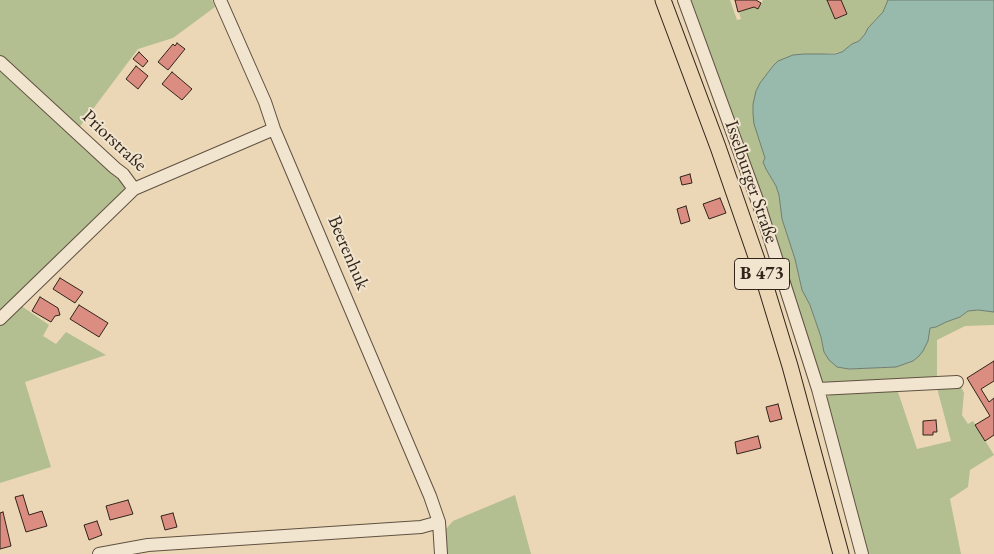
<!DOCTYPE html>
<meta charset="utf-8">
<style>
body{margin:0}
canvas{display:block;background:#ebd7b5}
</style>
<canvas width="994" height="554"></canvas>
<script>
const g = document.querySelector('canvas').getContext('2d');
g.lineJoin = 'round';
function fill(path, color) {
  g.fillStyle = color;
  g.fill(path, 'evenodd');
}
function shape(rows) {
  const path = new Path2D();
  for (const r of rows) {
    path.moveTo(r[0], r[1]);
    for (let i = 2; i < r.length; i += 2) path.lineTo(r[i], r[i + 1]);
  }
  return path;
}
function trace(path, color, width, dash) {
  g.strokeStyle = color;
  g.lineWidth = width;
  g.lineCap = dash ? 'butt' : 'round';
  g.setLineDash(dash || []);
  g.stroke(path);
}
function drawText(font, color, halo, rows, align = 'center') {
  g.font = font + ' "EB Garamond",serif';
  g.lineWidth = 4;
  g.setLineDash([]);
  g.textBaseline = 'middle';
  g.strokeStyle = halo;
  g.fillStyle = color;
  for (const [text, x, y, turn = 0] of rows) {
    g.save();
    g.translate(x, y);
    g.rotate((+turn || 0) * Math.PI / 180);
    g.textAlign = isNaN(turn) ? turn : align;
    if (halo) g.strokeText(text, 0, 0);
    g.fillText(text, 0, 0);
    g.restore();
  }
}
const green = shape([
 [0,0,212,0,215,7,173,38,138,49,78,129,0,57],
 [687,0,730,0,737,20,741,19,739,12,748,9,747,8,752,6,758,9,763,0,827,0,835,19,847,14,841,0,888,0,883,12,868,28,865,34,859,41,852,44,842,52,823,54,804,54,773,66,760,83,753,104,753,115,756,128,764,153,766,169,776,186,779,195,782,219,795,259,802,290,810,305,821,337,824,352,849,369,896,367,913,361,928,341,930,328,936,327,946,322,960,317,968,311,978,310,994,312,994,325,965,326,937,340,937,381,827,386,818,378],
 [0,71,121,174,126,184,122,195,0,315],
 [20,305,49,325,43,336,56,344,66,332,106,355,25,382,51,467,0,483,0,325],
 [960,385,964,393,962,415,968,424,973,421,994,455,970,470,968,487,950,499,961,554,865,554,824,403,828,396,837,391,897,389,917,449,951,441,937,388],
 [515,495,531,554,446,554,445,530,453,521]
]);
const water = shape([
 [888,0,994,0,994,312,978,310,968,311,960,317,946,322,936,327,930,328,928,341,923,351,919,356,913,361,896,367,849,369,837,367,829,360,824,352,821,337,810,305,802,290,795,259,782,219,779,195,776,186,766,169,763,162,765,158,754,124,753,114,753,104,756,91,760,83,773,66,778,61,793,55,804,54,835,54,842,52,852,44,859,41,865,34,868,28,883,12,888,0]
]);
const building = shape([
 [735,0,756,0,761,3,758,9,754,7,738,12,735,0],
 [827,0,841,0,847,14,835,19,827,0],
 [177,43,185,49,168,70,158,62,173,44,175,46,177,43],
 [139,52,148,61,143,67,133,59,139,52],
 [136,66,148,76,138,89,126,79,136,66],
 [172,72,192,89,182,100,162,84,172,72],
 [690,174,692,183,682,185,680,177,690,174],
 [720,198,726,213,709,219,703,204,720,198],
 [686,206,690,221,681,224,677,209,686,206],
 [60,278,83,292,75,303,53,289,60,278],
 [40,297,58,308,60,315,55,316,51,322,32,311,40,297],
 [79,305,108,323,99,337,70,319,79,305],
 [994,361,994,381,981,389,989,402,994,398,994,435,985,441,975,425,990,416,967,378,994,361],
 [778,404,782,419,770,422,766,407,778,404],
 [936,420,937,432,933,432,933,435,923,435,923,421,936,420],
 [758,436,761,448,737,454,735,442,758,436],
 [23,495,29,515,42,511,47,526,26,532,15,497,23,495],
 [128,500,133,514,110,520,106,506,128,500],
 [3,512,11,546,0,549,0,513,3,512],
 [173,513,177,527,165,530,161,516,173,513],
 [97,521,102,535,89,540,84,525,97,521]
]);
const minor = shape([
 [220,0,265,102,274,129,430,496,439,522,441,554],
 [684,0,760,208,818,389,862,554],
 [0,62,115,168,123,174,134,189,274,129],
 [0,319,134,189],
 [818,389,957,382],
 [99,554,148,545,421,527,439,522]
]);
const major = shape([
 [663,0,718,147,762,274,790,366,841,554]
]);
const shields = [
 [762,274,55]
];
const shieldNames = [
 ["B 473",762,274]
];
const streetNames = [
 ["Priorstraße",114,141,43],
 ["Isselburger Straße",751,182,71],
 ["Beerenhuk",348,253,67]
];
fill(green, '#b3bf90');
fill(water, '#98baac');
trace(water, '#6f7e72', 1);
fill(building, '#da8d80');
trace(building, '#31241b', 1);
trace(minor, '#605142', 14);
trace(major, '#31241b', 17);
trace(minor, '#f2e5cf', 12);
trace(major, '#ebd7b5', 15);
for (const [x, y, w] of shields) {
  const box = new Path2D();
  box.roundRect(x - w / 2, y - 15.5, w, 31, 4);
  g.fillStyle = '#f2e5cf';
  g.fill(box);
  trace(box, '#31241b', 1);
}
drawText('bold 18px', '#31241b', null, shieldNames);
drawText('19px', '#31241b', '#f2e5cf', streetNames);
</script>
